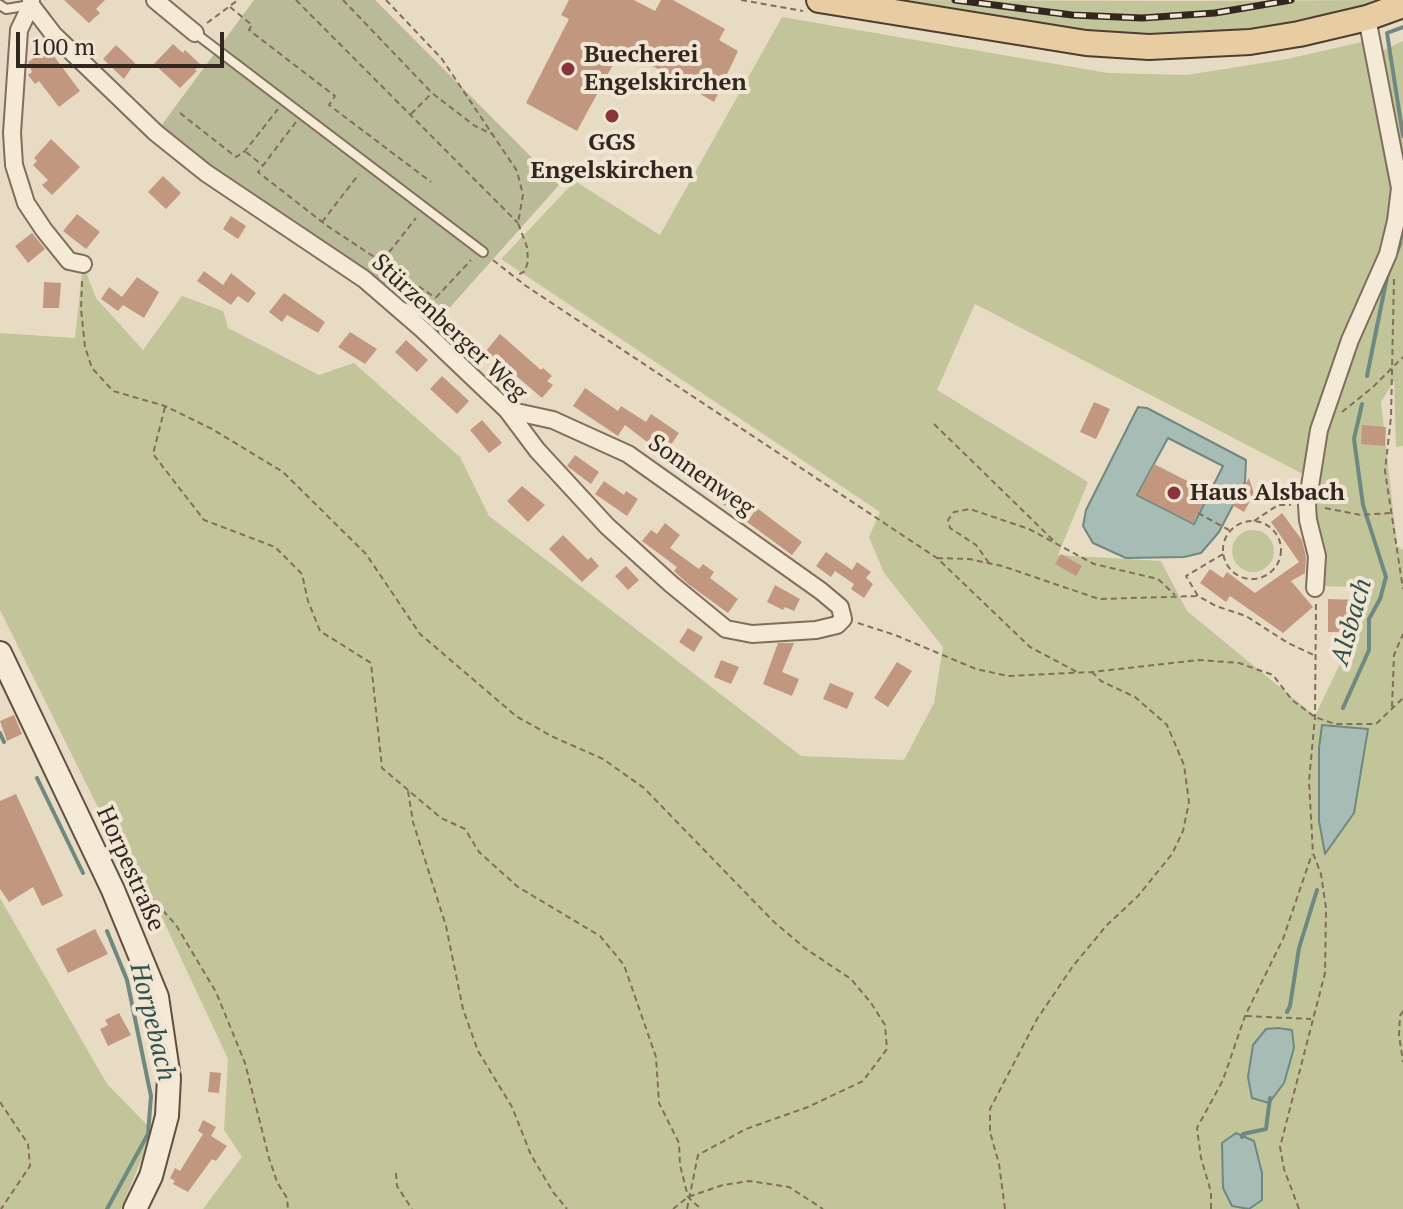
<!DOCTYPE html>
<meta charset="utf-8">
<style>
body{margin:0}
#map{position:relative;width:1403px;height:1209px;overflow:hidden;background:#e8dbc4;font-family:"PT Serif",serif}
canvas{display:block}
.scale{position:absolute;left:16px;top:32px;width:208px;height:36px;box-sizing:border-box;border:4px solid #32271f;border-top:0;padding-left:10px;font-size:24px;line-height:28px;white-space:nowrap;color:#32271f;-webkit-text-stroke:6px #f1e6d3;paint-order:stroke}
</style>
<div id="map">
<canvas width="1403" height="1209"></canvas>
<div class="scale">100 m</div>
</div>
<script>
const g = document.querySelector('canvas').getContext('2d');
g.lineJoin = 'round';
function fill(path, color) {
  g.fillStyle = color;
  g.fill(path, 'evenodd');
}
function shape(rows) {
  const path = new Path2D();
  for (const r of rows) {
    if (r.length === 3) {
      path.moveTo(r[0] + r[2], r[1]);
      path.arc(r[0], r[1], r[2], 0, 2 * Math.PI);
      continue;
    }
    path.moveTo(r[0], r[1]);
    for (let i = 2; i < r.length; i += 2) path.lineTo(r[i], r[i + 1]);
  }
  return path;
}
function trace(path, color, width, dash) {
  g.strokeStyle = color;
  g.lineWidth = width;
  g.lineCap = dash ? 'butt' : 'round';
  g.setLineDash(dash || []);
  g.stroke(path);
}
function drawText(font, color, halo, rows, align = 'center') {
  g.font = font + ' "PT Serif",serif';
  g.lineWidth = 8;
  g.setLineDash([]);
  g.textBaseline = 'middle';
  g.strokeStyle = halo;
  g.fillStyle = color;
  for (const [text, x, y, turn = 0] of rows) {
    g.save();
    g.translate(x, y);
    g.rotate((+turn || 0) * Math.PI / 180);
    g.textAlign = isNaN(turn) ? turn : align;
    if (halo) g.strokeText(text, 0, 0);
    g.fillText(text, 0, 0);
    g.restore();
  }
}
const green = shape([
 [888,0,1178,1,1389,0,1359,11,1248,33,1142,41],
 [782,17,1108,73,1187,75,1287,59,1362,42,1394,189,1380,254,1343,332,1311,426,1303,474,975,304,937,390,1088,482,1058,555,1161,561,1187,611,1315,716,1353,636,1356,587,1320,586,1324,541,1309,526,1322,427,1386,270,1403,238,1403,446,1396,447,1394,381,1381,402,1397,546,1403,550,1403,1209,203,1209,242,1157,224,1130,228,1059,159,911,133,878,0,610,0,333,75,338,83,264,96,298,143,350,182,296,223,311,228,328,319,375,354,363,460,457,489,516,801,756,904,760,934,703,943,647,884,573,869,537,880,512,501,259,575,181,660,235],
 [1322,725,1342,728,1354,813,1325,853,1319,821,1319,748],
 [1403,41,1403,170,1382,51],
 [1253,551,21],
 [0,898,107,1084,153,1131,121,1209,0,1209]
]);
const cemetery = shape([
 [254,0,375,0,559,185,429,331,158,130]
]);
const water = shape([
 [1138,407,1147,408,1246,460,1245,482,1219,532,1201,553,1184,557,1126,558,1093,543,1083,526,1086,510,1138,407],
 [1168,438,1223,466,1194,524,1137,495,1168,438],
 [1322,725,1368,729,1354,813,1325,854,1319,821,1319,748,1322,725],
 [1278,1028,1292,1030,1294,1048,1284,1083,1269,1103,1252,1098,1248,1077,1253,1045,1266,1029,1278,1028],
 [1236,1133,1254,1141,1262,1173,1262,1200,1249,1209,1232,1206,1223,1188,1222,1143,1236,1133]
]);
const stream = shape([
 [1403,27,1387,33,1403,136],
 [1367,376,1387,277,1400,244,1402,229],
 [1343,708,1369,650,1369,619,1380,599,1386,577,1363,505,1354,439,1362,404],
 [0,733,4,742],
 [37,778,83,873],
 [1287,1012,1290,1006,1299,948,1317,890],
 [1242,1137,1243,1134,1266,1129,1270,1098],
 [107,1209,148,1134,151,1096,127,980,107,931]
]);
const building = shape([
 [64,0,105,0,96,9,100,13,89,23],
 [569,0,634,0,655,11,661,0,673,0,725,29,719,40,738,51,714,102,622,48,577,131,526,103,569,19,561,15],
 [44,43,80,91,59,107,39,81,35,84,28,75,32,72,28,62,37,56,33,51],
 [173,44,183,53,185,50,200,64,195,70,197,71,180,88,154,64],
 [116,45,135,63,124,79,103,59],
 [51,139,80,167,52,195,42,185,48,180,33,165,37,161,34,158],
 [163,176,181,193,166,209,148,192],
 [77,214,100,232,86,249,63,231],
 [231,216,246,226,238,239,223,229],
 [32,233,45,249,28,263,15,246],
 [204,271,223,285,231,273,256,293,248,303,238,296,231,305,197,281],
 [137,277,159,292,144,318,123,305,118,311,101,299,109,287,122,297],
 [44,282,61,283,59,308,43,308],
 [284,293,325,322,318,333,287,315,282,322,269,312],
 [350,332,377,349,365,364,338,347],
 [500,334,541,370,543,368,552,376,547,381,553,385,542,398,514,374,501,389,490,378,502,365,486,351],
 [406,340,428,360,417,372,395,352],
 [442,376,469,401,457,414,430,389],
 [585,388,618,411,621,406,646,422,651,414,679,433,664,455,625,425,618,436,573,406],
 [1094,402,1110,409,1096,439,1080,432],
 [482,420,502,443,489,453,470,430],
 [1362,425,1386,427,1385,446,1361,444],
 [575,455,599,472,591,484,567,466],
 [1154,464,1209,492,1193,523,1138,495],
 [711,475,735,492,725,506,701,488],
 [1249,478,1254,494,1244,512,1232,505],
 [604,481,624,495,626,491,638,499,627,516,595,494],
 [522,486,545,505,528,522,507,501],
 [757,508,802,542,792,555,747,522],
 [1282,513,1302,540,1306,557,1305,573,1291,581,1313,607,1283,633,1230,596,1226,602,1200,583,1210,569,1223,578,1227,572,1255,593,1299,562,1271,522],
 [665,523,680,535,670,548,699,569,703,564,714,572,710,578,738,599,728,613,688,584,674,571,677,567,642,541,651,530,657,534],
 [563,535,588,560,591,557,599,566,582,582,549,549],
 [826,552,852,570,857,562,871,572,866,578,873,584,864,598,851,589,854,584,835,571,831,577,816,566],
 [1061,554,1082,566,1076,576,1055,564],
 [626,566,639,580,628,590,615,576],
 [775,585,800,599,794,611,785,607,783,610,767,602],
 [1328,599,1360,600,1359,632,1328,632],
 [688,628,703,637,694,652,679,642],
 [794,643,782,672,799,679,792,696,763,684,778,643],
 [721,660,739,667,731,684,714,677],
 [897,662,912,671,888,707,874,698],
 [830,683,854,693,847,709,823,699],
 [14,715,22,734,7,741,0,721],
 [16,794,63,896,42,906,33,887,9,902,0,889,0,801],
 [95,929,108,954,68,973,56,949],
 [119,1013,131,1035,108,1046,100,1029,108,1025,105,1020],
 [210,1072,221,1073,219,1093,208,1092],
 [203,1120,216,1127,211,1136,227,1146,216,1161,212,1159,188,1192,173,1184,175,1181,170,1178,175,1168,180,1171,203,1134,198,1131]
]);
const path = shape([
 [296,0,518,223],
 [343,0,432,93,475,126,492,134],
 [386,0,442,59,517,171,523,195,518,223,527,247,528,261,525,271,516,276],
 [741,0,803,11],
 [230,7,252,25,249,30,335,96,329,105,431,182],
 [207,23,238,0],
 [180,113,236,157,245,151,278,109],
 [411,114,431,94],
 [296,122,258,172,326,225,436,298],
 [246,152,262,165],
 [322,222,359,174],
 [383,260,416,218],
 [493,260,526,286,937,558,1030,647,1079,673],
 [1394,279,1391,417,1385,471,1403,589],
 [82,281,81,309,85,347,92,368,113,391,165,406,212,429,283,472,366,554,420,634,516,716,551,736,603,759,644,788,773,921,806,949,851,979,871,1003,885,1025,887,1049,863,1081,808,1107,746,1129,698,1155,687,1209],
 [429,305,471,260],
 [165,407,153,454,204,520,275,547,302,574,308,601,320,631,371,663,382,768,441,818,465,829,479,852,518,887,600,936,624,965,656,1057,659,1103,679,1143,680,1165,688,1197,701,1209],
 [1342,412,1373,387,1403,357],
 [934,424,1054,541],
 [1325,508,1361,515,1390,513],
 [1198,513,1229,530],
 [1254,521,1278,505,1291,505],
 [1252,550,29],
 [1223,554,1186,576,1198,596,1216,606,1246,616,1288,643,1316,656],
 [937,558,969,559,1002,566,1099,599,1198,596],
 [989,563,976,545,950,528,948,520,954,512,970,509,1029,529,1094,564,1158,579,1175,595],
 [858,623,895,635,976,669,1008,676,1092,672,1199,660,1239,663,1273,675,1292,700,1315,717,1335,724,1376,724,1403,698],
 [1392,707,1394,655,1403,634],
 [408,791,413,822,446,926,463,1009,478,1051,512,1107,531,1155,553,1192,567,1209],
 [131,890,147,893,176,925,216,992,245,1063,269,1158,277,1182,287,1198,288,1209],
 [1403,1011,1400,1016,1399,1035,1403,1062],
 [1246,1016,1311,1019],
 [0,1102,28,1144,30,1166,1,1209],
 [396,1173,397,1186,412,1209],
 [673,1209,688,1197,723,1185,749,1181,789,1187,823,1209],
 [1005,1209,999,1164,990,1132,990,1109,1037,1019,1073,966,1107,925,1138,896,1172,854,1183,831,1189,802,1184,765,1167,725,1135,697,1101,681,1092,672],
 [1211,1209,1211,1192,1201,1158,1197,1128,1223,1080,1245,1016,1283,939,1312,854],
 [1299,1209,1284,1169,1280,1147,1325,973,1326,908,1321,874,1313,853,1309,781,1315,717,1316,602]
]);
const lane = shape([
 [0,5,6,9,30,5],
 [195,33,483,252],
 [403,307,420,312,441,327]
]);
const street = shape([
 [31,0,31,5,19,30,12,133,14,165,26,203,44,230,69,261,83,264],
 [155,0,195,33],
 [31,5,54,35,156,133,206,173,364,279,423,330,507,410,537,450,607,526,671,584,726,629,752,634,816,630,837,625,843,619,840,607,821,591,628,454,553,420,507,410],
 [1315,588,1317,556,1308,520,1307,505,1319,430,1350,340,1388,254,1396,221,1400,188,1367,18]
]);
const secondary = shape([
 [0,653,113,890,157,997,169,1078,167,1116,151,1176,135,1209]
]);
const primary = shape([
 [819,0,1086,43,1149,47,1250,42,1299,34,1367,18,1403,5]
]);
const rail = shape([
 [955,0,1072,15,1142,18,1215,13,1291,0]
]);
const markers = [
 [568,69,8,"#88343a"],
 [612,116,8,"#88343a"],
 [1174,493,8,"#88343a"]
];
const poiNames = [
 ["Buecherei",584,55],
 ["Engelskirchen",584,83],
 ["GGS",612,143,"center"],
 ["Engelskirchen",612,171,"center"],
 ["Haus Alsbach",1190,493]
];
const streetNames = [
 ["Stürzenberger Weg",449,328,43],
 ["Sonnenweg",701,476,35],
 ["Horpestraße",130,869,66]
];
const waterNames = [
 ["Alsbach",1352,622,-74],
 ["Horpebach",152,1022,76]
];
fill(green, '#c2c59a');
fill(cemetery, '#b8ba98');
fill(water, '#a6bcb4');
trace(water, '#6e8981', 2);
trace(stream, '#6e8981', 4);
fill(building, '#c2977f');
trace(lane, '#816e5d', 12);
trace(street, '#816e5d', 20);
trace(secondary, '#624f40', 26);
trace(primary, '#4f3d31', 28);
trace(path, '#816e5d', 2, [6, 4]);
trace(lane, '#f4ead6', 8);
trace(street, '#f4ead6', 16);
trace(secondary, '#f4ead6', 22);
trace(primary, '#e7cda1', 24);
trace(rail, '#32271f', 7);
trace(rail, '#f1e6d3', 4, [12]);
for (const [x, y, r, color] of markers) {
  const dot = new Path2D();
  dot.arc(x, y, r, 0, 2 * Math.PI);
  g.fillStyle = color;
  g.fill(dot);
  trace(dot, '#f1e6d3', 3);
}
drawText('bold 24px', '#32271f', '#f1e6d3', poiNames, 'left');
drawText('24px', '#32271f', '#f1e6d3', streetNames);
drawText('italic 26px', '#30504d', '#f1e6d3', waterNames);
</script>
